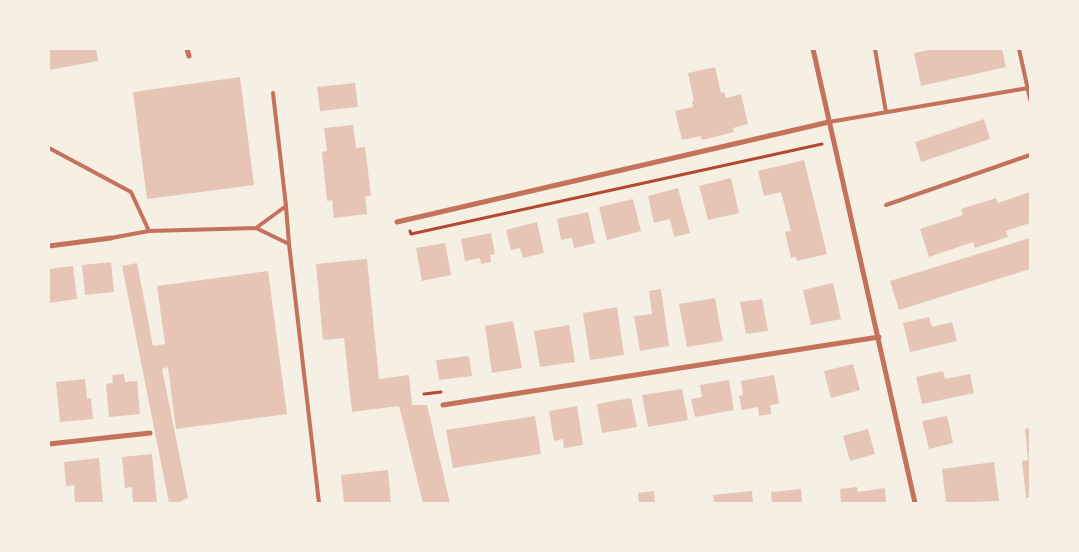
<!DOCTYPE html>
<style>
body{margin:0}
#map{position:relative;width:1079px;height:552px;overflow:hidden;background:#f6efe4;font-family:"Noto Sans",sans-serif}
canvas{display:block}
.frame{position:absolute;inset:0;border:50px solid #f6efe4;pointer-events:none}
</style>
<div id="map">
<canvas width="1079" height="552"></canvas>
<div class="frame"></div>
</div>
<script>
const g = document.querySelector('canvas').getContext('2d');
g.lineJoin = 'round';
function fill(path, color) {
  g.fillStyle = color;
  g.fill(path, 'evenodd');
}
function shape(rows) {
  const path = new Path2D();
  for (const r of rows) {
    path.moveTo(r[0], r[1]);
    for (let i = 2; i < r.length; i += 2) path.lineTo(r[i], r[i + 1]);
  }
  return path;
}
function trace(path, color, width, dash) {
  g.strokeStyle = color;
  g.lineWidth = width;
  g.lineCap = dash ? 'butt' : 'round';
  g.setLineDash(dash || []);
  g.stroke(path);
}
const building = shape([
 [49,49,96,49,98,61,49,70],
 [933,49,1002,49,1006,67,921,86,914,53],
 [715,67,721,93,724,92,726,98,741,94,748,124,733,128,734,132,702,140,701,136,682,140,675,111,693,107,692,101,694,101,688,73],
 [240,77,254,185,147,199,133,92],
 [355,83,358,107,320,111,317,87],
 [984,119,990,139,921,162,915,142],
 [353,125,356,148,365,147,371,196,365,196,367,214,334,218,332,200,327,201,322,152,327,151,324,128],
 [804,160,827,254,797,261,796,257,791,258,785,232,791,231,781,192,764,196,758,171],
 [731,178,739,213,708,220,699,186],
 [678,188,690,233,674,237,670,219,654,223,648,196],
 [1030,192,1030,223,1006,231,1008,237,975,248,973,242,929,257,920,229,963,215,961,209,996,198,998,203],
 [633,199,641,231,607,240,599,207],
 [588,212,595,243,574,248,572,238,561,240,557,219],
 [537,222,544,253,523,258,520,248,511,250,506,230],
 [491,233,495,254,490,255,491,262,481,264,480,258,465,261,461,239],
 [1030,238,1030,269,899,310,890,281],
 [445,243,451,275,422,281,416,248],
 [367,259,379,379,409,375,412,405,427,405,450,503,423,503,399,406,352,412,344,338,323,340,316,264],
 [111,262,114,292,85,295,82,265],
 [137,263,153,346,165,344,157,286,268,271,287,414,176,429,168,367,162,369,188,498,177,503,169,503,122,266],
 [73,266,77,299,49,303,49,269],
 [833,283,841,319,811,325,803,290],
 [661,289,669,346,640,351,634,316,652,314,649,291],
 [715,298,723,341,687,347,679,304],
 [762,299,768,331,746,334,740,302],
 [617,307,624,355,590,360,583,313],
 [929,317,932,327,952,322,957,341,910,352,903,323],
 [513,321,522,368,492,373,485,326],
 [569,325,575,362,540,367,534,331],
 [469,356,472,376,439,380,436,360],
 [853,364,860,390,831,398,824,371],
 [943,371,945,379,970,374,974,393,922,404,916,377],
 [124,374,125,382,137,381,140,414,109,417,106,384,113,383,112,375],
 [774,375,779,404,770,405,771,414,759,416,758,407,742,410,739,396,743,395,741,381],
 [85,379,87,399,91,398,93,419,60,422,56,382],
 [729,380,734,410,695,417,691,399,702,397,700,385],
 [682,389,688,420,648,427,642,395],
 [631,398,637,427,602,433,597,404],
 [577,406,583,445,564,448,563,439,554,441,549,411],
 [535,416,541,454,453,468,446,430],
 [947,416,953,443,929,449,922,421],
 [1030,428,1030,497,1026,498,1022,461,1028,460,1025,429],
 [868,429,875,454,850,461,843,436],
 [152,454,157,503,133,503,132,487,125,488,122,457],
 [99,458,103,502,75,503,74,485,66,486,64,462],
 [994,462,999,501,946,503,942,469],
 [388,470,391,503,344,503,341,475],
 [857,487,858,492,885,488,886,503,841,503,840,489],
 [801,489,802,503,772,503,771,492],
 [654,491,655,503,639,503,638,493],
 [752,491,753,503,714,503,713,495]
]);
const path = shape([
 [410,231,411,234,822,144],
 [424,394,441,392]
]);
const service = shape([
 [875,49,886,112],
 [1019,49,1030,99],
 [829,122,1028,88],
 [49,148,131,192,149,231,111,238],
 [886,205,1030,155],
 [286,206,289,244],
 [256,228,289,244,319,503],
 [149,231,256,228,286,206,273,93]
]);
const minor = shape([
 [187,49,189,56],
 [813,49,915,503],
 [397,222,829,122],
 [49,246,111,238],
 [443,405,879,337],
 [49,444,150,433]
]);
fill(building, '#e6c5b7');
trace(path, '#b5482f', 3);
trace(service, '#c5725c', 4);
trace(minor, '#c5725c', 5);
</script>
